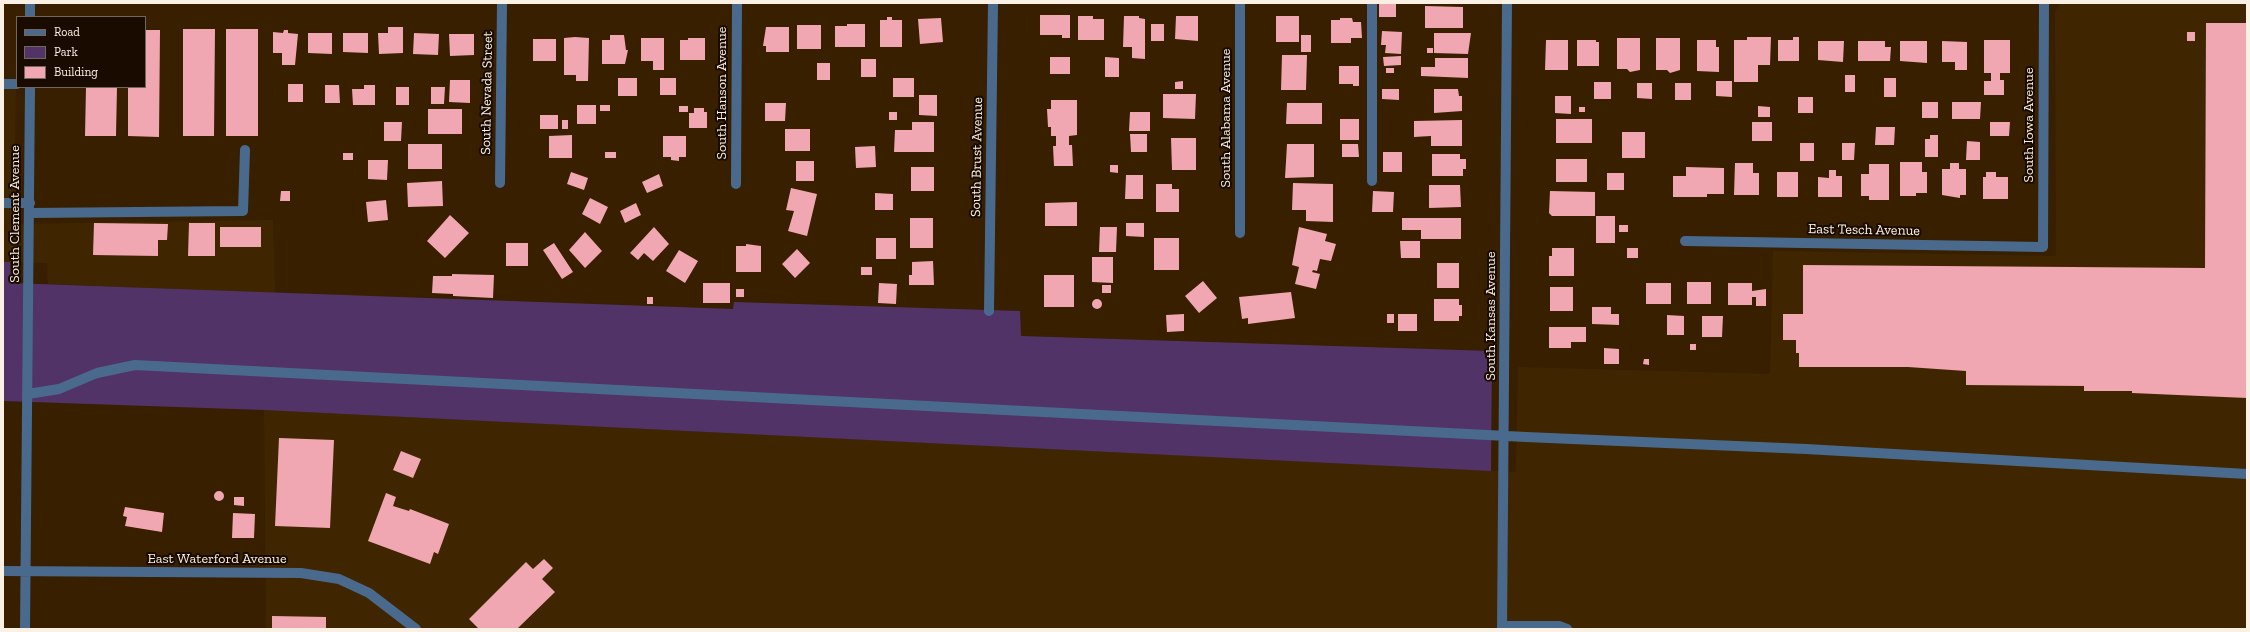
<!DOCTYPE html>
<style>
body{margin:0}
#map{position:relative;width:2250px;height:632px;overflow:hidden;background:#371f00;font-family:"Zilla Slab",serif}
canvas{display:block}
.frame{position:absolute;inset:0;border:4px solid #fbf0e4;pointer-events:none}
.legend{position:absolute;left:16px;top:16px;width:130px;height:72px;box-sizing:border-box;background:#190b00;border:1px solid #73675b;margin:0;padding:5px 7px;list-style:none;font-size:12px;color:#fbf0e4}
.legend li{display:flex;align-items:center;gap:8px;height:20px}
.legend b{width:20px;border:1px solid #73675b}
</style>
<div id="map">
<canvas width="2250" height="632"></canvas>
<div class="frame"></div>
<ul class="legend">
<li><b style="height:5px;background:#4a6a8d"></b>Road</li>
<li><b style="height:11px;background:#523367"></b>Park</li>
<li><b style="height:11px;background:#f1a7b1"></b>Building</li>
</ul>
</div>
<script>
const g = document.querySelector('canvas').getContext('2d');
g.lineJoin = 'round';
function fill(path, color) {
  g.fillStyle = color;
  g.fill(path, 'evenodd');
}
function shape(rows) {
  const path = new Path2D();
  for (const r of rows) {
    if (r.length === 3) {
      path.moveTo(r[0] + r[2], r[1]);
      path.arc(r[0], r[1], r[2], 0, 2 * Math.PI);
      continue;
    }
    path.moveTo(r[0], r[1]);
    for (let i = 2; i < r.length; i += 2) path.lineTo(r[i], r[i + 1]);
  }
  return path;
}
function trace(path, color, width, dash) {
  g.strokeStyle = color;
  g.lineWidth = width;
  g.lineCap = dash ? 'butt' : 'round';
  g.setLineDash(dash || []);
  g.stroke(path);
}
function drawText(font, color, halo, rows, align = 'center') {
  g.font = font + ' "Zilla Slab",serif';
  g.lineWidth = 4;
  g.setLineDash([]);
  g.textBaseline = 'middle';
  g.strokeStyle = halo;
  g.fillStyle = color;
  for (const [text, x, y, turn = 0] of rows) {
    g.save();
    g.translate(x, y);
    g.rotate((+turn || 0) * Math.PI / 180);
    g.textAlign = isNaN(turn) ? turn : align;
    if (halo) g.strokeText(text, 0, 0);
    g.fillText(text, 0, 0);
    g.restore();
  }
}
const built = shape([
 [2060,3,2247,3,2247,629,266,629,264,410,1516,472,1518,367,1770,374,1773,251,2056,256,2055,12],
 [3,80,16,81,14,224,273,220,275,293,48,284,47,263,3,262]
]);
const green = shape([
 [3,262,10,262,11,283,733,309,734,302,1020,311,1021,336,1492,351,1491,471,264,410,3,401]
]);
const building = shape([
 [1379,3,1396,3,1396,17,1379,17],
 [1425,6,1463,7,1463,28,1425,28],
 [1040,15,1070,15,1070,38,1062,38,1062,35,1040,35],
 [1078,16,1093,16,1093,19,1104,19,1104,40,1078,40],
 [1124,16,1139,16,1139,18,1145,19,1145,59,1132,58,1132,47,1123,47],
 [1176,16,1198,16,1198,41,1175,39],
 [1276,16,1299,16,1299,42,1276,42],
 [887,17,892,17,892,20,902,20,902,47,880,47,880,20,887,20],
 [941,18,943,42,920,44,918,19],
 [1340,18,1352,18,1353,22,1361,22,1362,38,1351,38,1351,43,1331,43,1331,20,1340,20],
 [2206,23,2247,23,2247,398,2132,393,2132,391,2084,391,2084,386,1966,385,1966,371,1908,367,1799,367,1799,353,1796,353,1796,340,1783,340,1783,314,1803,314,1803,265,2205,268],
 [847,24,865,24,865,47,835,47,835,26,847,26],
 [1151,24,1164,24,1164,41,1151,41],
 [797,25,821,25,821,49,797,49],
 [388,27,403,27,403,53,379,54,378,33,388,33],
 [766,27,789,27,789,52,766,52,766,46,763,46],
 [183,29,215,29,214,136,183,136],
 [226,29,258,29,258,136,226,136],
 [145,30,160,30,159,137,128,136,128,87,145,87],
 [284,30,288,30,288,33,298,34,295,65,282,65,282,53,273,53,273,32,283,33],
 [1382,31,1402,32,1401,54,1385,53,1386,45,1381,45],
 [2187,32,2195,32,2195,41,2187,41],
 [308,33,332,33,332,54,308,53],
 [343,33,368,33,368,53,343,52],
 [414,33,439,34,438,55,413,54],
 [1434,33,1471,33,1468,54,1434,53],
 [449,34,474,34,474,55,450,56],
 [610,35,624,35,626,50,628,50,625,64,602,64,602,40,610,40],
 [1301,35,1311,35,1311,52,1301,52],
 [575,37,589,38,588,81,576,81,576,75,564,75,564,38],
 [1747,37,1771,37,1770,65,1758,65,1758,82,1734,82,1734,40,1747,40],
 [1793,37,1799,37,1799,61,1778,61,1778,40,1793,40],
 [641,38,664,38,664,70,653,70,653,61,641,61],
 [688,38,705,38,705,60,680,60,680,40,688,40],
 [1617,38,1640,38,1640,70,1630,72,1627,69,1617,69],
 [1656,38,1680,38,1680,70,1670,73,1667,70,1656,70],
 [533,39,556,39,556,61,533,61],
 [1546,40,1568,40,1568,70,1545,70],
 [1577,40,1596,40,1596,42,1599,42,1599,66,1577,66],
 [1697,40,1716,40,1716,47,1719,47,1719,72,1697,71],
 [1984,40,2010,40,2010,73,2000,73,2000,80,2004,80,2004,95,1984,95,1984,81,1991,81,1991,73,1984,73],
 [1818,41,1844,41,1843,62,1818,60],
 [1858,41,1885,41,1885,47,1891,47,1890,61,1858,61],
 [1900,41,1927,41,1927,63,1900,61],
 [1942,41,1967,42,1967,70,1955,70,1955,62,1942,62],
 [1427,48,1433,48,1433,53,1427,53],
 [1282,55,1307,55,1306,90,1281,90],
 [1401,56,1401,65,1384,66,1383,57],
 [1050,57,1070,57,1070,74,1050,74],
 [1105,57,1119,58,1119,77,1105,77],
 [1435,58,1468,58,1468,78,1421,76,1421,67,1435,67],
 [861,59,876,59,876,77,861,77],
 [817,63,830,63,830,80,817,80],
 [1339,66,1359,66,1359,86,1353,86,1353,84,1339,84],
 [1386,68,1394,68,1394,73,1386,73],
 [1845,75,1855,75,1855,92,1845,92],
 [618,78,637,78,637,96,618,96],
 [660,78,676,78,676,95,660,95],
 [893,78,914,78,914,97,893,97],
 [1884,78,1896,78,1896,97,1884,97],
 [450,80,470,80,470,103,449,102],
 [1183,81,1183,89,1175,89,1175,82],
 [1716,81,1732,81,1732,97,1716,96],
 [1594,82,1611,82,1611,99,1594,99],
 [1637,83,1652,83,1652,99,1637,98],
 [1675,83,1691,83,1691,100,1675,100],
 [288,84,303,84,303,102,288,102],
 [325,85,339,85,340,103,325,103],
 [364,85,375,85,375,105,353,105,352,89,364,89],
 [86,87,117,87,116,136,85,136],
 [396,87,409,87,409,105,396,105],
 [431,87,445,87,444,104,431,104],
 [1382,89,1399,89,1399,100,1382,99],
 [1434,89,1458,89,1459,96,1462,96,1462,111,1434,113],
 [1163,94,1196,94,1195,119,1163,118],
 [919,95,937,95,937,116,919,115],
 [1555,96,1571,96,1571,114,1555,113],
 [1798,97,1813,97,1813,113,1798,113],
 [1051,100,1077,100,1077,135,1069,136,1069,145,1072,145,1073,166,1054,166,1053,146,1056,146,1056,136,1051,136,1051,127,1048,127,1047,109,1051,109],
 [1922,102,1938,102,1938,118,1922,118],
 [1952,102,1981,102,1980,119,1952,119],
 [765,103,786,103,785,121,765,121],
 [1287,103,1322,103,1322,124,1286,124],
 [577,105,596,105,596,124,577,124],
 [600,105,610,105,610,111,600,111],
 [679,106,688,106,688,112,679,112],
 [1758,106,1770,107,1770,117,1758,117],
 [1579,107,1585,107,1585,112,1579,112],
 [694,108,704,108,704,112,707,112,707,128,689,128,689,113,694,113],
 [428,109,462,109,462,134,428,134],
 [889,112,897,112,897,120,889,120],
 [1130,112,1150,112,1150,131,1129,131],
 [540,115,558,115,558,129,540,129],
 [1340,119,1359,119,1359,140,1340,140],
 [1556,119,1592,119,1592,143,1556,143],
 [562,120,568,120,568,129,562,129],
 [1462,120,1462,146,1431,146,1431,136,1414,137,1414,121],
 [384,122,402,122,401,141,384,141],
 [912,122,934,122,934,152,894,152,895,130,912,130],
 [1752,122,1772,122,1772,141,1752,141],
 [1990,122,2010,122,2009,136,1990,136],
 [1876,127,1895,127,1894,145,1875,145],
 [785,129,810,129,810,151,785,151],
 [1622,132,1645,132,1645,158,1622,158],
 [1130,134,1147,134,1147,152,1131,152],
 [572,135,572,158,549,158,549,136],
 [1930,135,1938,135,1938,157,1925,157,1925,139,1930,139],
 [663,136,686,136,686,157,679,157,679,161,671,160,671,157,663,157],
 [1171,138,1196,138,1196,170,1172,170],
 [1967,141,1980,142,1980,160,1966,160],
 [1800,143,1814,143,1814,161,1800,161],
 [1842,143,1855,143,1854,160,1842,160],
 [408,144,442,144,442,169,408,169],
 [1287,144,1314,144,1314,177,1285,178],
 [1342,144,1358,144,1359,157,1342,157],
 [875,146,876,167,856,168,855,147],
 [605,152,616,152,616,158,605,158],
 [1383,152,1402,152,1402,172,1383,172],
 [343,153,353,153,353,160,343,160],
 [1432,154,1460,154,1460,159,1466,159,1466,169,1463,169,1463,176,1432,176],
 [1556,159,1587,159,1587,182,1556,182],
 [368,160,388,160,387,180,368,179],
 [796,161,814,161,814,181,796,181],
 [1900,162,1922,162,1922,172,1927,172,1927,193,1916,193,1916,196,1900,196],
 [1735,163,1753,163,1753,173,1759,173,1759,195,1734,195],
 [1950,163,1959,163,1959,169,1966,169,1966,195,1960,195,1960,198,1942,195,1942,169,1950,169],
 [1869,164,1889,164,1889,200,1869,200,1869,196,1861,196,1861,174,1869,174],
 [1110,165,1118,165,1118,173,1110,172],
 [911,167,934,167,934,191,911,191],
 [1686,167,1724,168,1724,194,1707,194,1707,197,1673,197,1673,176,1686,176],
 [1829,170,1836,170,1836,176,1842,176,1842,197,1818,197,1818,177,1829,178],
 [571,172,588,178,584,190,567,184],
 [1777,172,1798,172,1798,197,1777,197],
 [1986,172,1996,172,1996,177,2008,177,2008,199,1983,199,1983,177,1986,177],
 [1607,173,1624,173,1624,190,1607,190],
 [659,174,663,186,647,193,642,182],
 [1126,175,1143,175,1143,199,1125,199],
 [442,181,443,206,408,207,407,183],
 [1293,183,1333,184,1333,222,1306,221,1306,210,1292,210],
 [1156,184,1172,184,1172,189,1179,189,1179,212,1156,212],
 [1429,185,1460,185,1461,207,1429,208],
 [791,188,817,194,807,236,788,231,794,211,786,210],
 [281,191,290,191,290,201,280,201],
 [1373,191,1394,192,1393,212,1372,212],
 [1550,191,1595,192,1595,216,1552,216,1549,213],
 [875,193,893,194,893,210,875,210],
 [590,198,608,207,600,224,582,214],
 [386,200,388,220,368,222,366,202],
 [1077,202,1077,226,1045,226,1045,203],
 [636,203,641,215,625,223,620,211],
 [450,215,469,233,445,258,427,241],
 [1596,216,1615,216,1615,243,1596,243],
 [910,218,933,218,933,248,910,248],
 [1402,218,1461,218,1461,239,1421,239,1421,230,1402,230],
 [94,223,168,224,167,240,158,240,158,256,93,255],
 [189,223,215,223,215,256,188,256],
 [1126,223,1144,223,1144,237,1126,236],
 [1619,225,1628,225,1628,232,1619,232],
 [220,227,261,227,261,247,220,247],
 [654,227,669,244,653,261,644,253,638,260,630,253],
 [1100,227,1117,227,1116,252,1099,252],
 [1299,227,1327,234,1325,241,1336,244,1331,261,1320,259,1317,271,1313,270,1312,272,1320,274,1316,289,1295,284,1299,267,1292,265],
 [585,232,602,251,585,268,569,250],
 [876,238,896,238,896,259,876,259],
 [1154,238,1179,238,1179,270,1154,270],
 [1400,241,1420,241,1420,258,1401,258],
 [506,243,528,243,528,266,506,266],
 [554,243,573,272,562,279,543,250],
 [746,244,761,246,761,272,736,272,736,246,746,246],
 [1552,248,1574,248,1574,276,1549,276,1549,256,1552,256],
 [1627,248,1638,248,1638,258,1627,258],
 [797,249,810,263,795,278,782,264],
 [679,250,698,261,685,283,666,271],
 [1092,257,1113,257,1113,283,1092,282],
 [933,261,934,285,909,285,909,275,912,275,912,262],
 [1437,263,1459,263,1459,288,1437,288],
 [861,267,872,267,872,275,861,275],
 [452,274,494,275,493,298,453,296,453,294,432,293,433,276,452,276],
 [1044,275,1074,275,1074,307,1044,307],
 [1203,281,1217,298,1199,313,1185,296],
 [1687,282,1711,282,1711,304,1687,304],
 [703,283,730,283,730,303,703,303],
 [879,283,897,284,896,304,878,303],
 [1646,283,1671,283,1671,304,1646,304],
 [1728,283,1752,283,1752,291,1766,289,1766,306,1756,306,1756,297,1752,297,1752,305,1728,305],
 [1102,285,1111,285,1111,293,1102,293],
 [1550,287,1573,287,1573,311,1550,311],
 [736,289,744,289,744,297,736,297],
 [1291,292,1295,318,1248,324,1248,318,1242,319,1239,297],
 [647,297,653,297,653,304,647,304],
 [1434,299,1459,299,1459,305,1462,305,1462,316,1459,316,1459,321,1434,321],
 [1097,304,5],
 [1592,307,1611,307,1611,314,1619,314,1619,325,1592,324],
 [1184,314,1184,331,1167,332,1166,315],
 [1387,314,1394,314,1394,323,1387,323],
 [1398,314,1417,314,1417,331,1398,331],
 [1667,315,1684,316,1684,335,1667,335],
 [1702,316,1723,316,1722,337,1702,337],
 [1549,327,1586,327,1586,342,1571,342,1571,348,1549,348],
 [1690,344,1696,344,1696,350,1690,350],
 [1604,348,1619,349,1619,364,1604,364],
 [1644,359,1649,359,1649,365,1643,364],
 [279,438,334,440,330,528,275,526],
 [401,451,421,459,413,478,393,470],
 [219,496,5],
 [386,493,396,497,393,506,409,511,410,509,449,524,438,554,434,552,430,564,368,541],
 [234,497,244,497,244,506,234,505],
 [125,507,164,513,162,532,125,526,127,517,123,516],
 [233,513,255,514,254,538,232,538],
 [544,559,553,568,542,579,555,592,517,629,479,629,469,619,526,562,533,569],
 [272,616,326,617,326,629,272,629]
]);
const minor = shape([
 [1372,3,1372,181],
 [30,17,30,3],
 [3,84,17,84],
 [500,183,502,3],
 [736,184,737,3],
 [3,203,30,203],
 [30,213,243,211,245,150],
 [1240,233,1240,3],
 [1685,241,2043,247,2044,3],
 [989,311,993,3],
 [28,394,59,389,97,373,135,365,1526,437,1806,449,2247,474],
 [3,571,301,573,339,579,369,593,416,629],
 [1502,626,1559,626,1567,629],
 [25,629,30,87],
 [1502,629,1507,3]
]);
const streetNames = [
 ["South Nevada Street",487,93,-89],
 ["South Hanson Avenue",722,93,-90],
 ["South Alabama Avenue",1226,118,-90],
 ["South Iowa Avenue",2029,125,-90],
 ["South Brust Avenue",977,157,-89],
 ["South Clement Avenue",15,214,-90],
 ["East Tesch Avenue",1864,230,1],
 ["South Kansas Avenue",1491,316,-90],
 ["East Waterford Avenue",217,559]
];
fill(built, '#402600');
fill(green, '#523367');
fill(building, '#f1a7b1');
trace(minor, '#4a6a8d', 10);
drawText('14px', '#fbf0e4', '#190b00', streetNames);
</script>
